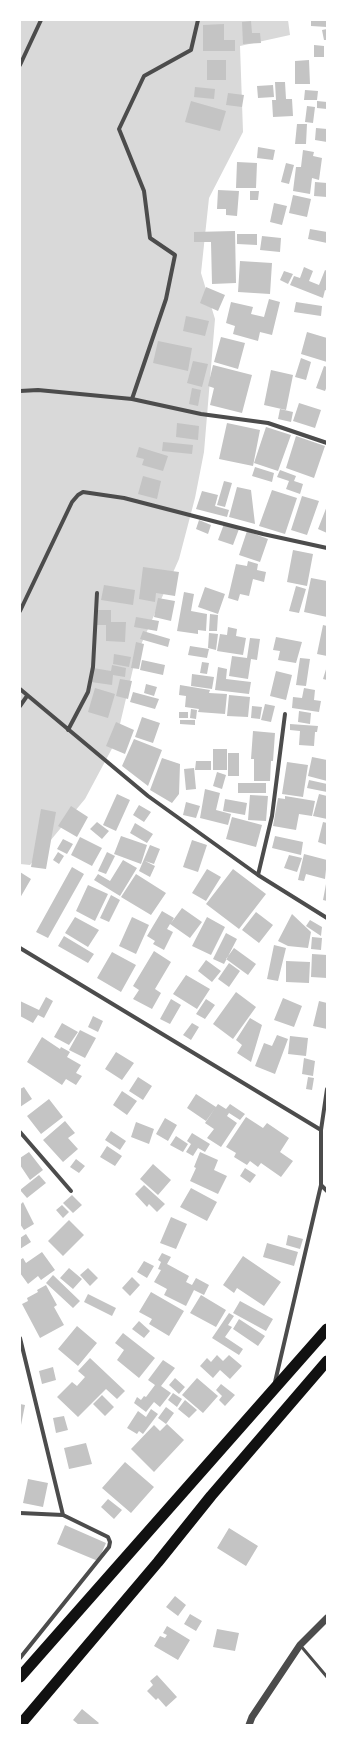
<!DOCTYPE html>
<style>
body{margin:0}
#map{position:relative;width:347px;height:1745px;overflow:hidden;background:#fff;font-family:"PT Serif",serif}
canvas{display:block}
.frame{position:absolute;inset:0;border:21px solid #fff;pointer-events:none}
</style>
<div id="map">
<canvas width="347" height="1745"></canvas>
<div class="frame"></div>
</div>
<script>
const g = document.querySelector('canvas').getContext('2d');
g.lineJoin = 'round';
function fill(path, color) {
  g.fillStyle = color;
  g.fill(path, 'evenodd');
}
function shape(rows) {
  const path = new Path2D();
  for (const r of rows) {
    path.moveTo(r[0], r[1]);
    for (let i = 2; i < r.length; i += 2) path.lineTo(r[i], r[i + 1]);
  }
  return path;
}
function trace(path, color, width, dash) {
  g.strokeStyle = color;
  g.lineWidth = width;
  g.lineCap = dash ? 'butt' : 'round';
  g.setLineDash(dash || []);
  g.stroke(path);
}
const water = shape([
 [20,20,288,20,290,35,240,46,243,132,209,198,201,273,215,319,204,452,195,498,179,559,136,656,116,741,85,799,30,865,20,864]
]);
const building = shape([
 [311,20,327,20,327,27,311,26],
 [251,21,252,33,260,33,261,43,243,44,242,22],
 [224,24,224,40,235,40,235,51,203,51,203,25],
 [327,29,327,40,324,40,322,30],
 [314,45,324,46,324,57,314,57],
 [207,60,226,60,226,80,207,80],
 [309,60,310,84,295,84,295,61],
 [275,82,285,82,286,99,292,99,293,116,273,117,272,100,276,100],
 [273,85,274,97,258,98,257,86],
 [195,87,215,89,214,99,194,97],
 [305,90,318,91,317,100,304,100],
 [228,93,244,95,242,107,226,105],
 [191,101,226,111,220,131,185,122],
 [317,101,327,102,327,109,317,108],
 [307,106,315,107,313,123,305,122],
 [297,124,307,124,306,144,295,144],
 [316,128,327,129,327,142,315,140],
 [258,147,275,150,273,160,257,158],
 [303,150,314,152,313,156,322,158,319,180,312,178,310,194,293,191,296,167,301,167],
 [237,162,257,163,256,188,236,188],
 [286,163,294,165,289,184,281,182],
 [315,182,327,183,327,197,314,196],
 [218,190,239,191,237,216,226,215,226,209,217,209],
 [250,191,259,191,258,200,250,200],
 [293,195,311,199,307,217,289,213],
 [274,203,287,206,282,225,270,222],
 [310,229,327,232,327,243,308,239],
 [235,231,236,283,212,284,211,242,194,242,194,232],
 [237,234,257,234,257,245,237,244],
 [262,236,281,238,280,252,260,250],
 [240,261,272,263,270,294,238,292],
 [304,267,313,271,309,281,319,285,325,270,327,271,327,291,325,290,323,298,290,285,294,276,300,278],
 [284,271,293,274,288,284,280,280],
 [206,287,225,295,218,311,200,303],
 [269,299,280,302,272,335,260,332,258,341,233,334,235,326,226,323,231,302,253,307,251,314,264,317],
 [296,302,322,306,321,316,294,312],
 [186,316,209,321,205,336,183,331],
 [307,332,327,338,327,362,301,354],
 [221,337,245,343,238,369,214,362],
 [158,341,192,348,188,371,153,363],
 [301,358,311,362,306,380,295,377],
 [193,361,208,364,202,387,187,383],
 [213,365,252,375,242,413,210,405,214,388,208,386],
 [324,366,327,367,327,386,325,391,316,388],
 [271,370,293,375,286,410,264,405],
 [192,388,201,390,198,406,189,404],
 [299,403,321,410,315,428,293,421],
 [280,409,293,412,291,422,278,419],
 [177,423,199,426,198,440,176,437],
 [227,423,260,430,253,466,219,459],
 [266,427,291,435,278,471,254,463],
 [296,436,325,446,314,478,286,468],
 [163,442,193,445,192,454,162,451],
 [139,447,168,456,163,471,142,465,144,459,136,457],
 [255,467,274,473,272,482,252,476],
 [280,470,296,476,294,481,303,484,300,494,286,489,289,481,277,477],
 [143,476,161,481,157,499,138,494],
 [224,481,232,483,225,507,217,505],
 [237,487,251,490,255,524,229,517],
 [272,490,297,498,285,534,259,526],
 [202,491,218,495,215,506,229,510,227,517,196,509],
 [302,496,319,501,307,535,291,530],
 [327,506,327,533,318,529],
 [199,520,211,525,208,534,196,529],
 [224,524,239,529,233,545,218,540],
 [247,531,268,539,260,562,239,555],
 [293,550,313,554,307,586,287,582],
 [248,561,258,564,257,570,266,572,264,582,253,579,249,596,240,594,238,601,228,598,236,564,247,566],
 [143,567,179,572,175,596,156,593,155,602,139,599],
 [311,578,327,581,327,617,304,612],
 [104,585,135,590,133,605,101,600],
 [296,586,306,589,299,613,289,611],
 [205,587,225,594,218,614,198,607],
 [184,592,194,594,191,611,207,614,206,631,198,630,198,634,177,631],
 [158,598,175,601,171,621,154,617],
 [98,610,111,610,111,622,126,622,125,642,106,641,106,625,97,625],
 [210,614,218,615,217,631,209,631],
 [136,617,159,621,157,631,134,627],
 [323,625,327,626,327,656,317,654],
 [228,627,237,629,236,636,246,638,243,655,217,651,220,634,227,635],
 [143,631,170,639,168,647,140,639],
 [209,633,218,634,216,650,208,648],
 [276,637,302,642,296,663,278,660,280,651,273,650],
 [250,638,260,639,257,660,251,659,248,679,229,676,232,656,247,658],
 [136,642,144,644,139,669,131,668],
 [190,646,209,649,207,658,188,655],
 [114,654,131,657,129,667,113,664],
 [300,658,310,659,306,686,296,685],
 [142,660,165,665,163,675,140,670],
 [202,662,209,663,207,674,200,673],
 [112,665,126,668,125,677,113,675,112,685,91,682,93,668,111,671],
 [327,666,327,680,323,679],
 [218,667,227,669,226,679,251,682,249,694,215,690],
 [276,671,292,675,286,700,270,696],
 [192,674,214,677,212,689,191,686],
 [120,679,132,681,128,699,116,696],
 [146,684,157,687,154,696,144,693],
 [180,685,210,690,209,693,227,694,225,714,198,712,199,709,185,707,186,696,179,695],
 [95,688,115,694,108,718,88,712],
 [304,688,315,690,314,700,321,701,319,712,292,708,293,697,302,698],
 [133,692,159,699,155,709,130,702],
 [229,695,250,697,248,717,227,716],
 [265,704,275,706,271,722,261,720],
 [252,706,262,707,260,719,251,718],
 [191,709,197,710,196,719,190,718],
 [299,711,311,713,310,724,298,722],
 [179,712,188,712,188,718,179,718],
 [142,717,160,723,153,743,135,737],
 [180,720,195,720,195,725,180,724],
 [116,722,134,730,125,754,106,746],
 [290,724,318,726,317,732,315,732,314,746,299,745,300,731,290,730],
 [253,731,275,733,273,761,271,761,270,781,254,781,254,759,251,759],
 [134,739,162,750,148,786,122,766],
 [213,749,227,749,227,770,213,770],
 [228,753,239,753,239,776,228,776],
 [312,757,327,760,327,781,308,776],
 [162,758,180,764,179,794,172,803,150,790],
 [196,761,211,761,211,770,195,770],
 [287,762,308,765,303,797,282,794],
 [194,768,196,789,186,790,184,769],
 [217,772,226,775,222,789,213,786],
 [309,780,327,784,327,792,307,788],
 [238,783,266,783,266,793,238,793],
 [205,789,220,793,216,810,231,814,228,825,200,818],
 [117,794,130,800,116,831,103,825],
 [319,794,327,796,327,819,313,816],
 [250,795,268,796,266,821,248,820],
 [285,796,315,801,312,816,299,814,296,830,273,826,278,798,285,799],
 [225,799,247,803,245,815,223,811],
 [186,802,200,806,196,818,183,815],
 [139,805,151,812,144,822,133,815],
 [71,806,88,817,77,837,58,826],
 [41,809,56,812,46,869,31,867],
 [232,817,262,825,256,847,226,839],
 [97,822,109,831,102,839,90,829],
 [323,822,327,823,327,845,318,842],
 [135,823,153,834,147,843,130,833],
 [121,836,147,845,141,864,114,854],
 [275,836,303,842,301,855,272,848],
 [80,837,102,848,92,866,71,855],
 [63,839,73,844,67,854,57,849],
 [192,840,207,845,198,872,183,867],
 [150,845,160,849,154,864,145,861,155,866,150,877,139,871],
 [58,852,64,856,59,864,53,860],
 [107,852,115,856,106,874,98,871],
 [304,854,327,860,325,879,306,874,304,881,298,880],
 [289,855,302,858,297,872,284,868],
 [123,860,137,868,120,896,94,880,98,874,110,881],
 [72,867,84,874,48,938,36,932],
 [207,869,221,877,206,901,192,893],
 [233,869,266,894,239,929,206,904],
 [20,872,31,879,20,898],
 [136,874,166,893,151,915,121,897],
 [326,884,327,884,327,901,323,900],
 [88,885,108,894,95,921,76,911],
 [111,895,120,900,109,922,100,918],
 [182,908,202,922,190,938,170,924,167,929,173,932,164,950,153,944,155,941,147,936,162,911,174,918,171,923],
 [256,912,273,925,259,943,242,930],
 [292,914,311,932,308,948,288,946,278,941],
 [75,917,99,930,88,947,65,933],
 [132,917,149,925,136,954,119,946],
 [207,917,225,927,211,955,192,946],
 [310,920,322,927,321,936,306,926],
 [226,933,237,939,224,964,213,959],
 [64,936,94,954,88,963,58,946],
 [312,937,322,938,321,950,311,949],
 [274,945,286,948,278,981,267,979],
 [234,948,256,964,248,975,226,959],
 [154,951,171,962,155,989,161,993,152,1009,133,999,139,990,133,986],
 [112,952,136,965,121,992,97,978],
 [312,954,327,955,327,978,311,977],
 [206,960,221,971,212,982,198,971],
 [286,961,310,962,309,983,286,982],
 [229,963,240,971,229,987,218,979],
 [186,975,210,989,197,1009,173,994],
 [236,992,256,1007,233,1039,213,1024],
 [46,997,53,1001,44,1018,38,1015,33,1023,20,1016,20,1001,39,1010],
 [283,998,302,1006,294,1027,274,1020],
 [171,999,181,1005,170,1024,160,1019],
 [206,999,215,1005,205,1019,196,1014],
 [319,1001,327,1003,327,1029,313,1026],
 [93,1016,103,1021,98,1032,88,1027],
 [250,1018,262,1025,251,1062,237,1053,242,1045,236,1040],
 [62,1023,78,1032,69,1045,54,1037],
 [192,1023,199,1027,191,1040,183,1035],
 [80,1030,96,1038,85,1058,69,1050],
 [277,1035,288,1039,275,1074,255,1066,264,1043,272,1046],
 [290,1036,308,1038,306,1056,288,1054],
 [42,1037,60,1049,61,1047,70,1052,67,1057,81,1065,76,1073,82,1076,76,1085,66,1079,62,1085,27,1062],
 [116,1052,134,1063,122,1080,105,1069],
 [304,1058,315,1061,313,1076,302,1074],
 [138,1077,152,1086,143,1100,129,1091],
 [308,1077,314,1078,312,1090,306,1089],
 [24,1087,32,1099,20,1107,20,1089],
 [122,1091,137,1101,127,1115,113,1105],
 [196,1094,216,1107,206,1121,187,1108],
 [49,1099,63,1117,41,1134,27,1116],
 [218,1104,226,1109,230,1104,245,1114,240,1120,229,1113,227,1116,237,1123,221,1147,207,1138,214,1129,205,1123],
 [246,1117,263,1128,267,1123,289,1138,280,1152,293,1161,281,1177,261,1163,258,1167,250,1161,247,1165,234,1157,236,1153,226,1147],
 [165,1118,177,1125,168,1141,156,1134],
 [65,1121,75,1133,68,1138,78,1149,63,1162,43,1140],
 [136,1122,154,1129,149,1144,131,1137],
 [111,1131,126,1141,120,1150,105,1140],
 [192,1133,210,1144,205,1152,198,1148,193,1156,186,1152,191,1144,187,1141],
 [176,1136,188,1144,183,1152,170,1145],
 [107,1146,122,1156,115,1166,100,1157],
 [29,1152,43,1170,30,1180,20,1165,20,1158],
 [200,1152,218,1160,214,1170,227,1176,218,1194,190,1181,196,1168,194,1167],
 [76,1159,85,1166,79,1173,70,1167],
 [153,1164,171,1180,158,1195,140,1179],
 [245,1168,256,1175,250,1183,240,1176],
 [39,1175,46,1183,27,1198,20,1190],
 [144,1185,165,1204,157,1212,149,1204,147,1207,135,1194],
 [191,1188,217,1202,207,1221,180,1207],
 [72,1195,82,1205,73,1213,63,1203],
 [20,1202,21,1204,23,1202,34,1224,24,1230,20,1224],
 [62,1205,69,1212,63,1218,56,1210],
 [171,1217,187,1224,176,1249,160,1243],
 [69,1220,84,1235,63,1256,48,1241],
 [26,1234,31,1242,20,1249,20,1238],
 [288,1235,303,1239,300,1249,286,1245],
 [267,1243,298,1252,294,1266,263,1257],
 [42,1252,55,1270,41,1280,38,1276,28,1284,20,1273,20,1260,23,1258,26,1263],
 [162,1253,171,1257,167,1264,189,1276,186,1282,192,1285,196,1278,209,1285,204,1295,194,1290,186,1306,164,1295,167,1289,154,1282,161,1270,158,1269,161,1262,158,1260],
 [243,1256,281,1282,264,1306,237,1288,234,1293,223,1285],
 [144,1261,154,1266,147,1278,137,1272],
 [69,1268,82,1279,73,1289,60,1278],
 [88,1268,98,1278,90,1286,80,1275],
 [53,1275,80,1301,73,1308,46,1283],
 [132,1277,140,1285,130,1296,122,1288],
 [46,1285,57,1305,54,1307,64,1325,40,1338,22,1304,28,1301,27,1298,38,1292,37,1290],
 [151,1292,184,1311,169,1336,149,1324,152,1319,139,1312],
 [88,1294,116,1308,112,1316,84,1302],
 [201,1295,226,1310,216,1327,190,1313],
 [240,1301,273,1319,266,1331,233,1313],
 [229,1313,234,1316,228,1325,232,1327,225,1337,243,1349,239,1355,212,1338],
 [239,1319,265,1336,258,1346,233,1329],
 [139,1321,150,1331,144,1338,132,1329],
 [77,1326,97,1343,78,1366,58,1349],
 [123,1333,155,1358,139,1378,117,1360,124,1350,115,1343],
 [217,1355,223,1361,229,1355,242,1366,230,1379,220,1370,213,1378,200,1366,207,1358,211,1362],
 [90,1358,125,1391,117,1399,106,1389,78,1417,57,1397,72,1382,77,1386,85,1377,78,1371],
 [163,1360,175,1368,161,1386,171,1393,160,1407,154,1402,146,1412,134,1403,137,1397,141,1400,144,1396,146,1397,155,1385,148,1380],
 [53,1367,56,1380,42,1384,39,1371],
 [175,1378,185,1387,179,1394,169,1385],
 [197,1378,218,1396,203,1413,182,1395],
 [221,1384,235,1395,225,1406,219,1400,222,1396,216,1390],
 [173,1393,182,1399,177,1407,168,1400],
 [102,1395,114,1407,105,1416,93,1404],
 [185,1400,197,1410,189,1418,178,1409],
 [20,1404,25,1405,21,1425,20,1424],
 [166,1407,174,1413,166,1424,158,1418],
 [151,1409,158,1414,143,1434,139,1431,137,1434,127,1428,138,1411,146,1417],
 [64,1416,68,1430,56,1433,53,1418],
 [167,1424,184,1440,154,1472,131,1449,154,1425,160,1431],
 [86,1443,92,1464,69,1469,64,1448],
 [125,1462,154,1487,131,1513,102,1488],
 [28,1479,48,1483,43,1507,23,1503],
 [108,1499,122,1510,114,1519,101,1507],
 [65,1525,106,1543,98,1561,57,1544],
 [229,1528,258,1546,246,1566,217,1548],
 [175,1596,186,1605,178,1616,166,1607],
 [190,1614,202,1621,196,1631,184,1624],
 [167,1626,190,1640,178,1660,154,1646,160,1636,165,1638,167,1635,163,1633],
 [217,1629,239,1633,235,1651,213,1647],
 [157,1675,177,1697,166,1707,158,1698,156,1700,147,1691,153,1685,150,1681],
 [82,1709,99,1723,97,1725,79,1725,73,1720]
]);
const service = shape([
 [300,1645,327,1677]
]);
const minor = shape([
 [20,65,41,20],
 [20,391,38,390,132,399,201,414,268,423,327,443],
 [132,399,166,299,175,255,150,238,144,191,119,129,144,76,191,50,198,20],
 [20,611,72,502,78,495,83,492,124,498,263,534,327,548],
 [20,689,148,796,258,875,327,918],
 [20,706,27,696],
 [68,730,88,692,93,667,97,593],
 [258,875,272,816,285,714],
 [20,948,321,1130],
 [20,1132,71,1191],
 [321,1185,327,1191],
 [20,1338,63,1515],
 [275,1382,321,1185,321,1130,327,1089],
 [20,1513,63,1515,108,1537,110,1542,109,1547,20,1658]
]);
const tertiary = shape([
 [249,1725,252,1717,300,1645,327,1618]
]);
const trunk = shape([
 [20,1677,327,1329],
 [20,1725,158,1562,211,1496,327,1361]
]);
fill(water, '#d9d9d9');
fill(building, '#c4c4c4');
trace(service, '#4c4c4c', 3);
trace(minor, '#4c4c4c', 4);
trace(tertiary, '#4c4c4c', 7);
trace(trunk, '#111', 11);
</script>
